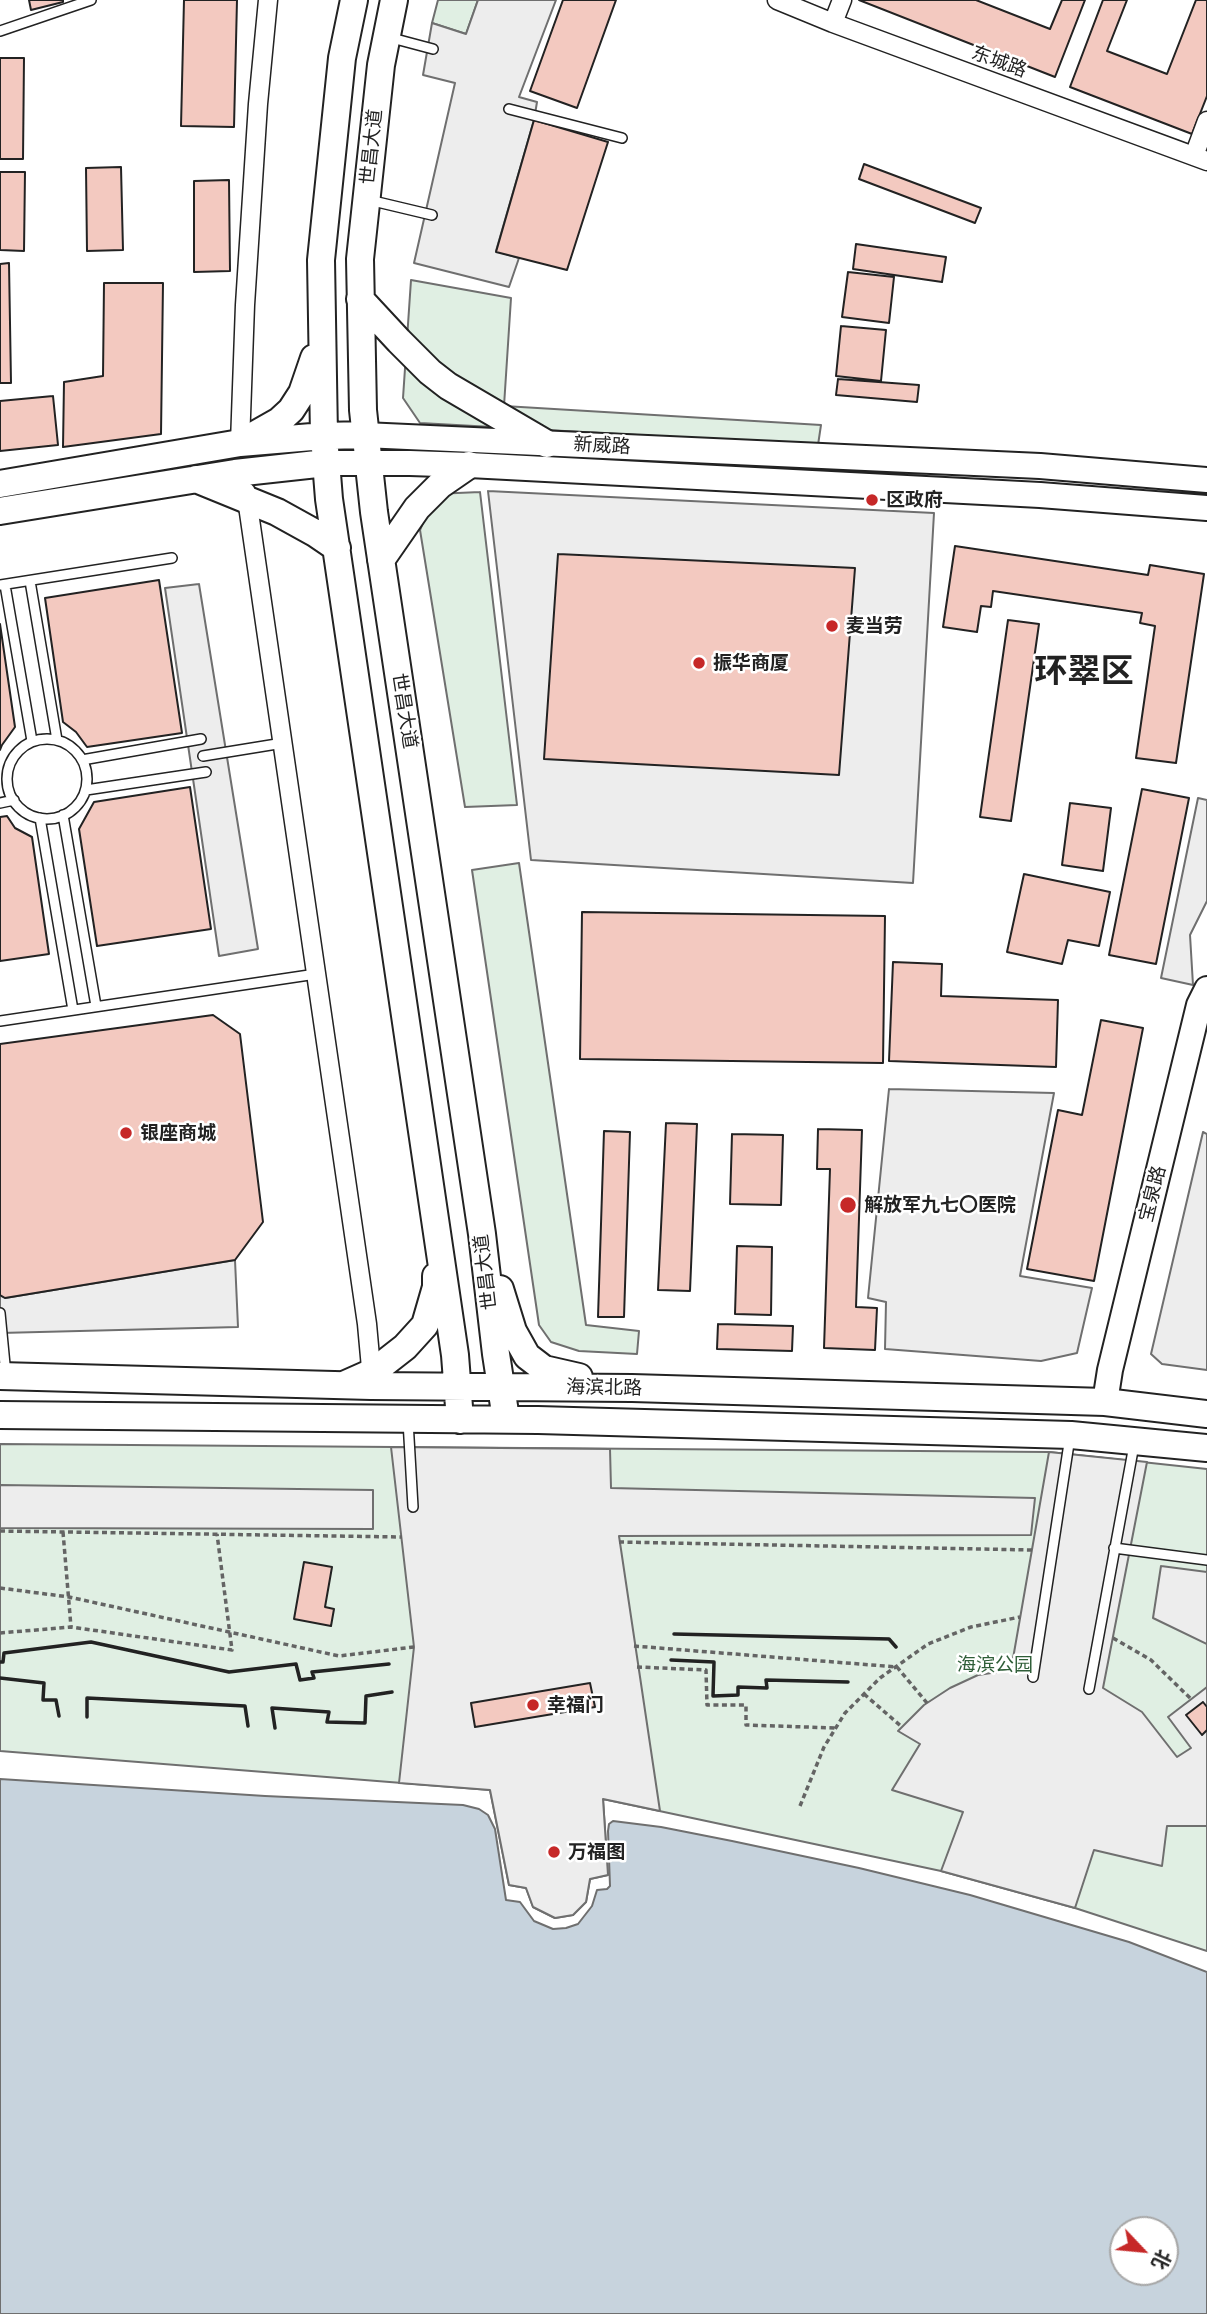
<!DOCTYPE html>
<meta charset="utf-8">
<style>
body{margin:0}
#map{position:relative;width:1207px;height:2314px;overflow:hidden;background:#fff;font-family:Figtree,"Noto Sans SC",sans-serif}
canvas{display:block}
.north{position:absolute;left:1109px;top:2216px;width:70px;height:70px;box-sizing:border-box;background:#fff;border:2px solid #a7a7a7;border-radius:50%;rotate:116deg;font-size:19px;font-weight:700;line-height:28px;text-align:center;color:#222}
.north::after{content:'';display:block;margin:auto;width:24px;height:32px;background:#c62828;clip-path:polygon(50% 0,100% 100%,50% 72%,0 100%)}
</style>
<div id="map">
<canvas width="1207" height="2314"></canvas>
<div class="north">北</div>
</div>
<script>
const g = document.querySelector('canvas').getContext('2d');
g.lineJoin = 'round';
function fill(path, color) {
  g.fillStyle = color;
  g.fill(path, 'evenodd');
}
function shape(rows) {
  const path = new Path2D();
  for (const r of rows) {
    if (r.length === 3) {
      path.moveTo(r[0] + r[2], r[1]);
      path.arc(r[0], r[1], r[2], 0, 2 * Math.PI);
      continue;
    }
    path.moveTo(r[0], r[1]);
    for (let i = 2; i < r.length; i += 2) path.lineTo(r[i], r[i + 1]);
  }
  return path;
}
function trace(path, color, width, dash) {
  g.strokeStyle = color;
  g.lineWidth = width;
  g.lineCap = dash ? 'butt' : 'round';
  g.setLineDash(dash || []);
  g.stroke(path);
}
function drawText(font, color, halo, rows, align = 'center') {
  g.font = font + ' Figtree,"Noto Sans SC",sans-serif';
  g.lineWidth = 5;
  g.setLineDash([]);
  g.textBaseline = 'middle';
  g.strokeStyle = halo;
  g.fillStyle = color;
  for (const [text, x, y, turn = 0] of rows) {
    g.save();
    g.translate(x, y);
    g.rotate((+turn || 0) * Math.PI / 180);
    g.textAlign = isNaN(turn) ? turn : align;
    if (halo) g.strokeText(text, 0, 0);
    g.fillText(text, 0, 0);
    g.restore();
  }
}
const green = shape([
 [438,0,478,0,466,34,432,23,438,0],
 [411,280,511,298,504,406,821,425,818,445,420,423,403,398,411,280],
 [480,492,517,805,465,807,420,530,435,494,480,492],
 [519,863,586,1325,639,1331,637,1354,579,1351,551,1342,539,1325,472,870,519,863],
 [0,1444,1049,1452,1207,1469,1207,1951,1075,1908,941,1871,603,1799,608,1875,590,1879,586,1902,573,1915,555,1918,533,1907,526,1888,509,1885,490,1790,0,1751,0,1444]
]);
const parking = shape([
 [478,0,556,0,519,97,537,102,534,120,496,251,519,258,509,287,414,263,455,83,423,75,432,23,466,34,478,0],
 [488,491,934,513,913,883,531,860,488,491],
 [199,584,258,949,219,956,165,588,199,584],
 [1198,798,1207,800,1207,901,1190,935,1193,985,1161,978,1198,798],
 [889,1089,1054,1093,1020,1276,1092,1288,1077,1353,1041,1361,885,1349,886,1302,868,1298,889,1089],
 [1203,1132,1207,1134,1207,1370,1162,1364,1151,1354,1203,1132],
 [235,1260,238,1327,0,1333,0,1295,5,1298,235,1260],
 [391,1447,610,1449,611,1488,1035,1498,1031,1535,619,1536,660,1811,603,1799,608,1875,590,1879,586,1902,573,1915,555,1918,533,1907,526,1888,509,1885,490,1790,399,1783,414,1647,391,1447],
 [1049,1452,1147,1462,1103,1688,1142,1712,1177,1757,1191,1748,1168,1717,1207,1687,1207,1826,1167,1826,1162,1866,1094,1850,1075,1908,941,1871,963,1812,892,1790,920,1744,898,1731,924,1705,950,1688,978,1675,1011,1670,1049,1452],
 [0,1485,373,1490,373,1529,0,1528,0,1485],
 [1161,1566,1207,1572,1207,1644,1153,1618,1161,1566]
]);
const water = shape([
 [0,1779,265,1796,463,1805,479,1809,488,1815,495,1829,506,1900,520,1902,534,1921,553,1929,566,1928,578,1924,592,1906,597,1890,607,1889,610,1886,608,1831,609,1824,613,1821,661,1827,732,1841,859,1868,970,1895,1129,1942,1207,1972,1207,2314,0,2314,0,1779],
 [1123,2230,1165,2230,1165,2272,1123,2272,1123,2230]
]);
const building = shape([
 [29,0,63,0,63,2,31,10,29,0],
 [184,0,237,0,234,127,181,126,184,0],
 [563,0,616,0,577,108,530,91,563,0],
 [859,0,976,0,1050,29,1062,0,1085,0,1055,77,859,0],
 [1103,0,1127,0,1107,51,1167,74,1196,0,1207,0,1207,96,1192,134,1070,87,1103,0],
 [0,58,24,58,23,159,0,159,0,58],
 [534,120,608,142,567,270,496,252,534,120],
 [864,164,981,208,975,223,859,179,864,164],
 [121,167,123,250,87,251,86,168,121,167],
 [0,172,25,172,24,251,0,250,0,172],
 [229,180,230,271,194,272,194,181,229,180],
 [856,244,946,257,942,282,853,269,856,244],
 [9,263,11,383,0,383,0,264,9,263],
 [848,272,894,277,889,323,842,317,848,272],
 [104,283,163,283,161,434,63,447,64,382,103,376,104,283],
 [841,326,886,330,881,381,836,376,841,326],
 [838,379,919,385,917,402,836,395,838,379],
 [53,396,58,445,0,451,0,401,53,396],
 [955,546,1148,575,1150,565,1204,574,1176,763,1136,758,1155,626,1140,623,1142,613,993,591,991,607,981,606,977,632,943,627,955,546],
 [558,554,855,568,839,775,544,759,558,554],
 [159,580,182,733,87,747,76,732,63,722,45,598,159,580],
 [1008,620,1039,624,1011,821,980,817,1008,620],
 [0,624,15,727,2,745,0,750,0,624],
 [190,787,211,929,97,946,79,829,94,802,190,787],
 [1142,789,1189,798,1156,964,1109,955,1142,789],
 [1070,803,1111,808,1103,871,1062,865,1070,803],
 [7,816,15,828,32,837,49,954,0,961,0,817,7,816],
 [1024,874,1110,892,1099,946,1068,940,1062,964,1007,952,1024,874],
 [582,912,885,916,883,1063,580,1059,582,912],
 [893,962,942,964,941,996,1058,1000,1056,1067,889,1061,893,962],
 [213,1015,240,1034,263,1222,235,1260,5,1298,0,1295,0,1044,213,1015],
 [1101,1020,1143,1028,1094,1281,1027,1269,1058,1110,1082,1115,1101,1020],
 [666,1123,697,1124,690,1291,658,1290,666,1123],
 [818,1129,862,1130,856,1307,877,1308,875,1350,824,1348,830,1169,817,1169,818,1129],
 [604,1131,630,1132,624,1317,598,1317,604,1131],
 [732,1134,783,1135,781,1205,730,1204,732,1134],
 [737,1246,772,1247,771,1315,735,1314,737,1246],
 [718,1324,793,1326,792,1351,717,1349,718,1324],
 [304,1562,332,1567,325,1607,334,1609,331,1626,294,1619,304,1562],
 [590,1683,595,1707,475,1727,471,1703,590,1683],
 [1203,1702,1207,1707,1207,1730,1202,1735,1186,1715,1203,1702]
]);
const path = shape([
 [0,1531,402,1537],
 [63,1532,71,1627],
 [619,1542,1032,1550],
 [0,1588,69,1597,339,1656,414,1647],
 [0,1633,71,1627,232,1650,217,1534],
 [1113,1638,1151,1660,1191,1699],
 [634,1646,897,1667,927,1703],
 [637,1667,706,1670,707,1705,746,1705,746,1725,836,1728],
 [864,1694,902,1727],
 [800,1806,824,1747,845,1713,880,1678,928,1644,971,1627,1020,1617]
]);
const lane = shape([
 [0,31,91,0],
 [388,37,433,49],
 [509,109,622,138],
 [369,200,432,215],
 [30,581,57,740],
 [0,585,172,558],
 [5,585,32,741],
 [47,779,40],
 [203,756,283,743],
 [82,760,201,739],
 [86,790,206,772],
 [0,803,14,800],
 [63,815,96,1006],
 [40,818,73,1010],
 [0,1021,316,974],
 [0,1313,6,1375],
 [408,1421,413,1507],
 [1114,1548,1207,1560],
 [1033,1677,1070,1437],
 [1089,1689,1134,1445]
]);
const street = shape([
 [777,0,833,23,1207,161],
 [833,23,842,0],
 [1194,156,1207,121],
 [240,443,245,305,258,104,268,0],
 [246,492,367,1324,372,1379]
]);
const secondary = shape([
 [364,435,1040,466,1207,480],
 [326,463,410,463,469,465,1040,495,1207,508],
 [1105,1402,1110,1370,1199,1005,1207,989]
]);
const primary = shape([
 [354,0,342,58,321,260,324,436,329,499,455,1355,460,1420],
 [394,0,381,65,360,259,363,410,374,512,482,1234,496,1354,506,1419],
 [360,299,399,341,430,372,448,386,547,444],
 [249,438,279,421,291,410,302,393,314,358],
 [196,479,277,512,315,533,337,548],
 [0,484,240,443,324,436,364,435],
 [0,511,235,473,326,463],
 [381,560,417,508,440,485,469,465],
 [500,1289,513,1331,527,1356,544,1369,579,1377],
 [0,1376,371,1386,632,1388,1105,1402,1207,1414],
 [346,1384,373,1372,405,1347,425,1325,436,1287,436,1276],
 [0,1415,538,1420,1071,1435,1207,1448]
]);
const wall = shape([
 [674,1634,889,1639,896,1647],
 [671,1660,714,1662,713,1696,738,1695,738,1687,767,1688,766,1680,848,1682],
 [0,1662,3,1662,4,1653,91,1642,229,1672,296,1664,300,1680,314,1678,312,1672,389,1664],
 [0,1678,44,1683,43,1700,56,1700,59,1716],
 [87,1717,87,1698,245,1706,248,1726],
 [275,1728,272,1708,329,1712,327,1722,365,1723,366,1696,392,1692]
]);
const markers = [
 [872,500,7,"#c62828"],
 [832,626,7,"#c62828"],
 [699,663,7,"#c62828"],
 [126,1133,7,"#c62828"],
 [848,1205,9,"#c62828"],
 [533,1705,7,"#c62828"],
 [554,1852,7,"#c62828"]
];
const streetNames = [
 ["东城路",999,62,20],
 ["世昌大道",372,147,-84],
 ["新威路",602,446,3],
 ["世昌大道",404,711,81],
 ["宝泉路",1153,1194,-76],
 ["世昌大道",486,1272,-97],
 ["海滨北路",604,1388,1]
];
const poiNames = [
 ["区政府",886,500],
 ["麦当劳",846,626],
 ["振华商厦",713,663],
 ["银座商城",140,1133],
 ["解放军九七〇医院",864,1205],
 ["幸福门",547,1705],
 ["万福图",568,1852]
];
const parkNames = [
 ["海滨公园",995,1665]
];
const townNames = [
 ["环翠区",1084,672]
];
fill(green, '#e0efe3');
trace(green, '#6f6f6f', 2);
fill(parking, '#ededed');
trace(parking, '#6f6f6f', 2);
fill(water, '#c7d3dd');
trace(water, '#6f6f6f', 2);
fill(building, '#f3c9c0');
trace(building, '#222', 2);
trace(lane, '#222', 12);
trace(street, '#222', 21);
trace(secondary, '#222', 28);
trace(primary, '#222', 30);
trace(path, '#646464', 3.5, [5, 3.5]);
trace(lane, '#fff', 9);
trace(street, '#fff', 18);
trace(secondary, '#fff', 24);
trace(primary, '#fff', 26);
trace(wall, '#222', 3.5);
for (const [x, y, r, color] of markers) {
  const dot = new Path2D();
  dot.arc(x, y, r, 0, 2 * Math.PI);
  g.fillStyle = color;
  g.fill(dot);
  trace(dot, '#fff', 2.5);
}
drawText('19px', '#222', '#fff', streetNames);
drawText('bold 19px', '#222', '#fff', poiNames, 'left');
drawText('19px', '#2f5e38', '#fff', parkNames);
drawText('bold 33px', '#222', '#fff', townNames);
</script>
